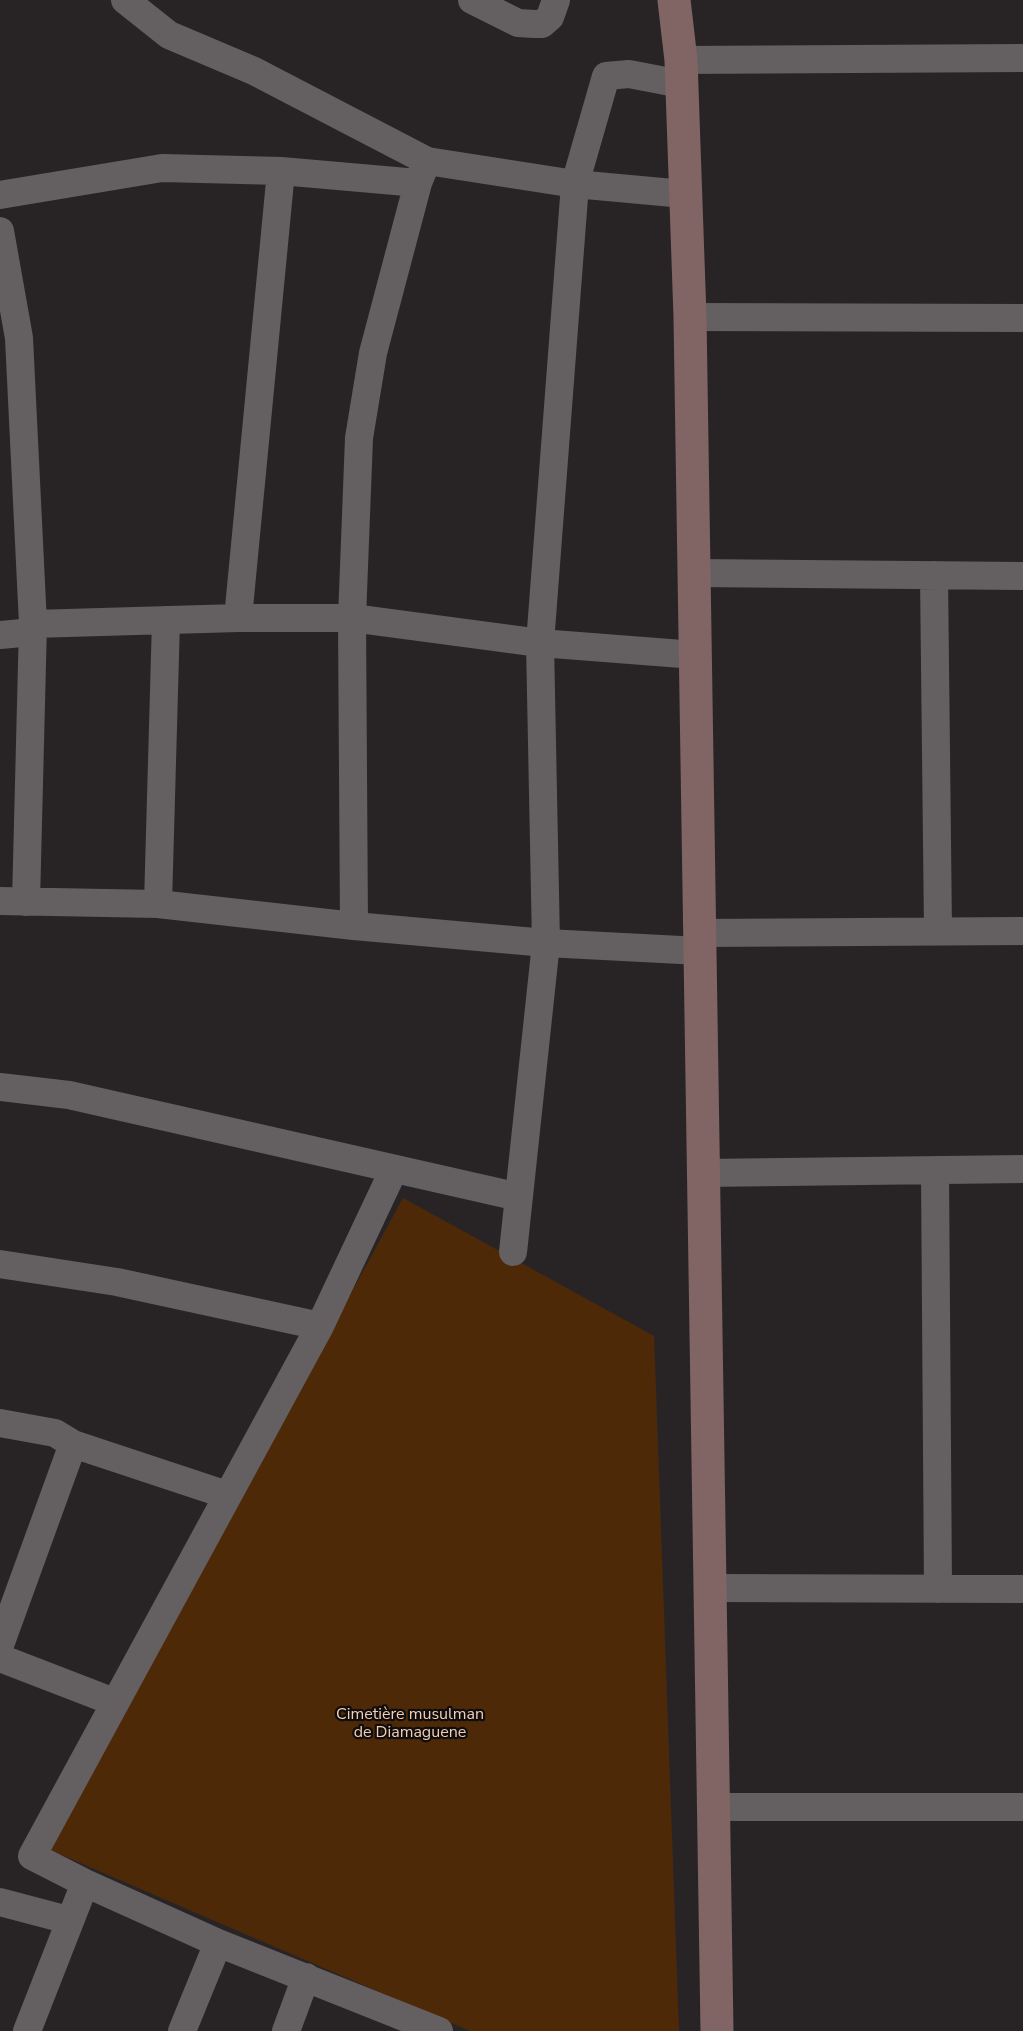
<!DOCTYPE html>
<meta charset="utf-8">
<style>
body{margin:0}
canvas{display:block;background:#282426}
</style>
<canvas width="1023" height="2031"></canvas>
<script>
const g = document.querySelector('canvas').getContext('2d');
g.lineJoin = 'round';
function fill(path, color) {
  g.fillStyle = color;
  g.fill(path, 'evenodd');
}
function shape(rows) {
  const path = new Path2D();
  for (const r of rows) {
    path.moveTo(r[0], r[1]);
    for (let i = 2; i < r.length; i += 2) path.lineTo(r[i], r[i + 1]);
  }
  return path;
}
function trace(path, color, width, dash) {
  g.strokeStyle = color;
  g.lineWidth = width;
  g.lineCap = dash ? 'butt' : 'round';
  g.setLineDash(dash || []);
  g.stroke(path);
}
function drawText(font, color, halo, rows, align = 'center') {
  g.font = font + ' "Nunito Sans",sans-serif';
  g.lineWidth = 4.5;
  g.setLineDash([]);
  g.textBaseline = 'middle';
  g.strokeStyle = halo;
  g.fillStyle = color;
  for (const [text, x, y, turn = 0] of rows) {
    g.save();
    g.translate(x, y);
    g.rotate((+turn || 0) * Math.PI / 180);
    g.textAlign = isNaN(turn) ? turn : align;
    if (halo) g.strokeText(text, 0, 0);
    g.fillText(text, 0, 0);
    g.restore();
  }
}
const green = shape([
 [403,1198,654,1336,679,2031,470,2031,48,1849]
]);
const street = shape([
 [125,0,169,35,254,71,427,161],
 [472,0,518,23,535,24,542,24,550,17,556,0],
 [681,60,1023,58],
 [0,195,162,168,281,171,418,183],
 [0,231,19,338,33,624,26,902],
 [690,317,1023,318],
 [694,573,1023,576],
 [934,575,938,931],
 [238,618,281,171],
 [33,624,238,618,352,618,540,643,695,655],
 [0,635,33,632],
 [0,901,158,904,354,926,546,943,700,951],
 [158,904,166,620],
 [354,926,352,618,359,438,373,353,418,183,427,161,575,184,684,194],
 [700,933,1023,931],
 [0,1087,69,1095,519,1197],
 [394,1169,320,1326,32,1856,85,1883,218,1943,439,2031],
 [935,1171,938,1589],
 [703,1173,1023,1169],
 [513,1252,546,943,540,643,575,184,606,76,629,74,681,84],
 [0,1264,117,1282,320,1326],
 [0,1423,55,1433,73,1444,227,1495],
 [710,1588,1023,1589],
 [0,1645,73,1444],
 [0,1658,114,1702],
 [714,1807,1023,1807],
 [0,1902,68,1920],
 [27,2031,85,1883],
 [182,2031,218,1943],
 [286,2031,306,1977]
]);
const secondary = shape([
 [674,0,681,60,690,317,717,2031]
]);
const parkNames = [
 ["Cimetière musulman",410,1715],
 ["de Diamaguene",410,1733]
];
fill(green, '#4e2908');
trace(street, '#645f61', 28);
trace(secondary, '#816565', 33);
drawText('16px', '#f4ceb3', '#0f0d0e', parkNames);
</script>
